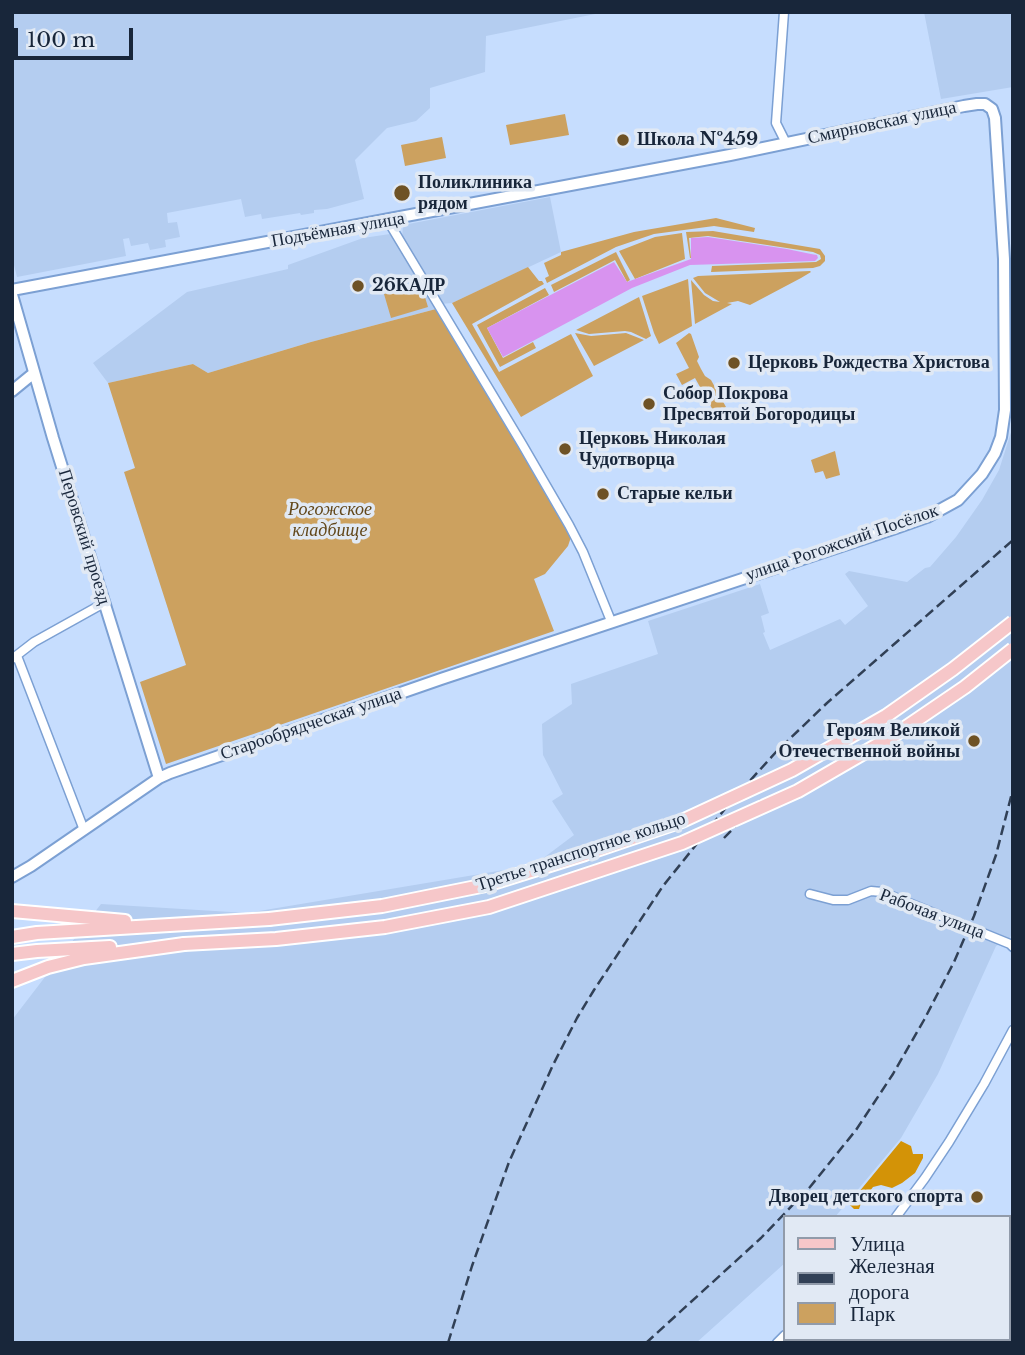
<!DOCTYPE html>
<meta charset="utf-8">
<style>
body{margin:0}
#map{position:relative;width:1025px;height:1355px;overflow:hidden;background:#c6ddfe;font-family:"Libre Baskerville",serif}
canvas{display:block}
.frame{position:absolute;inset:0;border:14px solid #18263a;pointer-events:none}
.legend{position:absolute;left:783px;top:1215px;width:228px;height:126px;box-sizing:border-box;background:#e1e9f4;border:2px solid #919baa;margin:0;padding:9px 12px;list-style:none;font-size:21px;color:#18263a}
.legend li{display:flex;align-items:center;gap:14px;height:35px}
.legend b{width:35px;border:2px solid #919baa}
.scale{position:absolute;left:14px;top:28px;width:119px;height:32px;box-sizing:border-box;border:4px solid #18263a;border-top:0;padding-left:9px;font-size:21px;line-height:24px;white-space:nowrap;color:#18263a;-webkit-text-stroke:5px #e1e9f4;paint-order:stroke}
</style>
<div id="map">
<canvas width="1025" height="1355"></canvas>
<div class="frame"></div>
<ul class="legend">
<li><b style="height:9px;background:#f6c7c9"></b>Улица</li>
<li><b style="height:9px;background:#314056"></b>Железная дорога</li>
<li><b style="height:19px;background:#cca15f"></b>Парк</li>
</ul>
<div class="scale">100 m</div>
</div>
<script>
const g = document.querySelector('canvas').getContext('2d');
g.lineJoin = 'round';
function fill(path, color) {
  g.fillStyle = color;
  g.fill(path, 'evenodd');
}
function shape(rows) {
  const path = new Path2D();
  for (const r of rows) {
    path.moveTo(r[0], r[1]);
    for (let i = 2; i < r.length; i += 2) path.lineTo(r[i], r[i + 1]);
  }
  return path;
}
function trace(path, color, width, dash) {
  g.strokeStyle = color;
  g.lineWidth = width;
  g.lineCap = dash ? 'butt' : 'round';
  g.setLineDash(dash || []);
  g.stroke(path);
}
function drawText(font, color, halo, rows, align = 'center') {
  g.font = font + ' "Libre Baskerville",serif';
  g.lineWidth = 7;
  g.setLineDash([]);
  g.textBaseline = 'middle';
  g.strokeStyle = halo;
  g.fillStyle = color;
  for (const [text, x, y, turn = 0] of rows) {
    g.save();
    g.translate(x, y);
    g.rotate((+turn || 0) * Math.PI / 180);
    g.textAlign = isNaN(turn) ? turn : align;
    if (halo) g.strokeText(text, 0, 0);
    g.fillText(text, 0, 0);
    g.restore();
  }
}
const built = shape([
 [12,12,605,12,486,36,485,72,430,88,430,108,416,121,387,128,355,160,364,199,327,209,314,210,314,213,301,215,300,213,262,219,261,214,245,217,241,199,167,213,168,223,177,222,180,237,165,240,166,247,150,250,148,243,131,246,129,238,123,239,126,256,17,277,12,257],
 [924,12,1013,12,1013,87,941,99],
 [550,197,561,252,452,303,441,304,402,239,403,225],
 [390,234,395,239,436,309,311,342,208,373,193,364,108,383,93,363,187,292,288,269,288,265,363,238],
 [1013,426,1013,930,1010,938,996,946,938,1074,901,1138,835,1217,785,1217,785,1263,696,1343,12,1343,12,1020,101,904,247,913,534,865,574,835,552,801,563,794,543,755,542,724,572,704,571,684,658,654,648,621,760,584,769,613,761,616,765,632,763,633,770,650,840,619,845,625,868,606,845,574,849,571,907,582,925,568,930,567,956,537,982,500,999,470]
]);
const green = shape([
 [565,114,569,135,510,145,506,125],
 [442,137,446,158,405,166,401,145],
 [716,218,755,228,754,232,714,226,654,234,616,247,547,283,545,278,549,276,544,263,561,255,561,252,634,232],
 [713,231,820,249,825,256,825,261,820,266,813,268,711,272,712,266,816,262,821,259,820,255,813,252,708,236,689,238,691,258,690,258,686,232],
 [682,233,685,259,635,279,619,251,655,237],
 [616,252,630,280,627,282,615,260,554,292,551,285],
 [528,267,539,281,542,281,544,284,472,324,499,372,571,334,593,376,521,417,452,303],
 [810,271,811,272,801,278,750,305,738,301,727,303,732,304,695,324,691,280,704,295,713,301,720,302,705,293,693,278,698,276],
 [688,279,692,326,659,344,654,333,642,296],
 [421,284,428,307,391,318,384,294],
 [545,288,549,295,487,328,503,358,533,342,536,348,500,367,477,325],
 [639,297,651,336,646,339,631,332,625,331,589,334,576,330],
 [436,309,545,490,571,537,568,546,545,574,534,579,554,631,166,764,140,682,186,665,124,472,135,468,108,383,193,364,208,373,311,342],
 [575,333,591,336,626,333,644,340,594,366],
 [689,333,691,334,699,357,697,361,701,369,705,376,711,380,726,407,714,412,695,378,682,385,676,374,689,368,676,343],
 [835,451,840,475,826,479,823,471,815,473,811,460]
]);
const forest = shape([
 [901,1141,911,1146,913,1154,923,1154,923,1158,915,1173,902,1183,892,1188,881,1185,873,1187,861,1203,859,1209,854,1209,849,1204]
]);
const water = shape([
 [708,237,787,249,811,254,817,255,818,258,815,261,690,265,632,288,503,357,487,328,614,262,627,282,691,259,691,238]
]);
const street = shape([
 [784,12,776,123,786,143],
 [388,221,522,444,569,525,583,552,611,621],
 [17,656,84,830],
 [12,659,34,642,104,603],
 [810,894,833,900,848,900,871,891,882,892,1010,944,1013,947],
 [896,1217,925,1178,949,1142,984,1084,1013,1030],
 [777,1343,785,1335]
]);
const secondary = shape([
 [12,290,730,155,964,106,977,104,985,104,992,109,995,118,1004,259,1005,410,1001,437,995,453,982,474,958,500,927,517,896,528,441,679,170,773,159,778,31,866,12,877],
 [12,295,53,438,159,778],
 [12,391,34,373]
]);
const primary = shape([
 [12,911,125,921],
 [12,937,37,933,269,919],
 [12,954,37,951,110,947],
 [12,981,48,967,84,958,184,944]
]);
const rail = shape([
 [724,838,761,800],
 [448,1343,472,1266,509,1162,553,1065,577,1018,594,990,663,886,728,805,776,752,827,703,1013,540],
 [646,1343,761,1238,810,1187,856,1130,893,1074,924,1020,954,962,974,916,996,855,1013,789]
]);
const primaryBridge = shape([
 [269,919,382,906,486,885,585,854,682,821,792,770,886,716,953,669,1013,622],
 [184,944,276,939,385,927,489,907,682,843,798,791,893,736,965,687,1013,649]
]);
const markers = [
 [623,140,7,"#6e5225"],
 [402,193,9,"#6e5225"],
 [358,286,7,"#6e5225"],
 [734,363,7,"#6e5225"],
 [649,404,7,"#6e5225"],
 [565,449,7,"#6e5225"],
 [603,494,7,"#6e5225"],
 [974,741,7,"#6e5225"],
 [977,1197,7,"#6e5225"]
];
const streetNames = [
 ["Смирновская улица",882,123,-12],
 ["Подъёмная улица",338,230,-10],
 ["Перовский проезд",84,537,73],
 ["улица Рогожский Посёлок",842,543,-19],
 ["Старообрядческая улица",311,724,-19],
 ["Третье транспортное кольцо",581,852,-18],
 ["Рабочая улица",932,914,21]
];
const poiNames = [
 ["Школа №459",637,140],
 ["Поликлиника",418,183],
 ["рядом",418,204],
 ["26КАДР",372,286],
 ["Церковь Рождества Христова",748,363],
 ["Собор Покрова",663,394],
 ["Пресвятой Богородицы",663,415],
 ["Церковь Николая",579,439],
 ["Чудотворца",579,460],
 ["Старые кельи",617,494],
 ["Героям Великой",960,731,"right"],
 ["Отечественной войны",960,752,"right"],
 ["Дворец детского спорта",963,1197,"right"]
];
const parkNames = [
 ["Рогожское",330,510],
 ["кладбище",330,531]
];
fill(built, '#b4cdf0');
fill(green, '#cca15f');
fill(forest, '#d39307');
fill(water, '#d893ef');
trace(street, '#7ca0d3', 11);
trace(secondary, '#7ca0d3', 14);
trace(primary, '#fff', 16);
trace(street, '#fff', 8);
trace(secondary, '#fff', 10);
trace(primary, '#f6c7c9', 12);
trace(rail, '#314056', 2.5, [10, 5]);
trace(primaryBridge, '#fff', 16, []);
trace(primaryBridge, '#f6c7c9', 12);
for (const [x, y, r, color] of markers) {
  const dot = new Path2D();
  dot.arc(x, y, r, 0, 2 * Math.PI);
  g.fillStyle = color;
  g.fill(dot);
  trace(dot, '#e1e9f4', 2.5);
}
drawText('18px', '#18263a', '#e1e9f4', streetNames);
drawText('bold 18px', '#18263a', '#e1e9f4', poiNames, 'left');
drawText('italic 18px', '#62471a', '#e1e9f4', parkNames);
</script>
